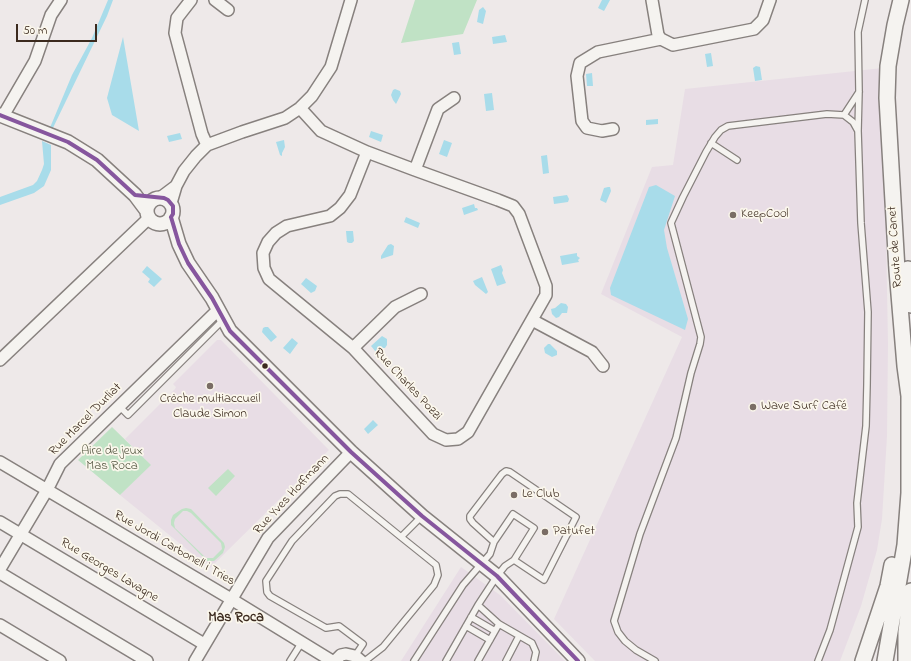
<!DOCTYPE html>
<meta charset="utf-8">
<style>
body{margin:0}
#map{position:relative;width:911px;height:661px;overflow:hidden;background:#eee9e9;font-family:"Indie Flower",sans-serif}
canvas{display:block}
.scale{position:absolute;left:16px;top:24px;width:81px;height:18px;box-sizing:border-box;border:2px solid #3b2a1e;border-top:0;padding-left:5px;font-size:12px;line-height:14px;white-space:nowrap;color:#3b2a1e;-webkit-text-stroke:3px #fbf7ec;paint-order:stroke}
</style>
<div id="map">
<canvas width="911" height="661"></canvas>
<div class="scale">50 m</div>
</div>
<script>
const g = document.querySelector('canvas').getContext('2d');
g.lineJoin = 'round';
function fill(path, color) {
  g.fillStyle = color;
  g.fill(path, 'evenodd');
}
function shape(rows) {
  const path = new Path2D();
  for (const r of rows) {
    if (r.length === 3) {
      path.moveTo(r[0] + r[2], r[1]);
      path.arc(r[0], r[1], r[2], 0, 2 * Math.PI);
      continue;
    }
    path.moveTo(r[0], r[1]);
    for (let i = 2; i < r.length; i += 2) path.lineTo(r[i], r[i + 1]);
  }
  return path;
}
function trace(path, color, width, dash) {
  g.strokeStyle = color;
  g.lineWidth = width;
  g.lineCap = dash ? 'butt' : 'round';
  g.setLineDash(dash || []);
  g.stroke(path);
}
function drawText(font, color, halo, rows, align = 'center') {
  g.font = font + ' "Indie Flower",sans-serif';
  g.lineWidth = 3.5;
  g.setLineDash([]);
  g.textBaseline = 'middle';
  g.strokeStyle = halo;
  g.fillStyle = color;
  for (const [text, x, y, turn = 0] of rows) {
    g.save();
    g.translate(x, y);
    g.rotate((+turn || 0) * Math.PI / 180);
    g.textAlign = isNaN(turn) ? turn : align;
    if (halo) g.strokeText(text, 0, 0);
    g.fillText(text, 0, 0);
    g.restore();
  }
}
const built = shape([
 [883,68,888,344,887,436,882,519,877,550,861,606,840,661,595,661,554,619,682,337,601,294,652,167,673,165,685,89],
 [217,340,221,340,329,450,210,568,120,495,150,465,125,439,175,389,176,387,173,384],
 [461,567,500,595,565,661,401,661]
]);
const green = shape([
 [415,0,477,0,463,34,401,43],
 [112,427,151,465,120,495,78,460],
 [228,469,235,476,216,496,208,488],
 [186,508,191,509,224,543,225,547,223,553,214,561,207,561,171,525,171,520,173,515,182,509],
 [183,511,187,511,191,513,221,543,222,549,213,558,206,558,175,528,174,523,175,519]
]);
const water = shape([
 [108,0,113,0,107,16,51,132,49,130,72,75,92,38],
 [602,0,610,0,604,11,598,8],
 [483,7,486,11,483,24,477,22,479,10],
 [505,35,507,42,493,44,492,37],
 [123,37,139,131,112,115,107,98],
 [459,42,461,54,454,55,452,43],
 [711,53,713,66,707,67,705,54],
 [756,66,760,67,762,80,755,81,753,68],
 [592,73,593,86,587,86,586,74],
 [395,89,400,91,401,94,396,104,393,100,391,95,393,90],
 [492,93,494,110,486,111,484,94],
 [658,119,658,124,646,125,646,120],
 [371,131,383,135,381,142,369,137],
 [180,133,182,139,169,142,167,136],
 [284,140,285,147,282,153,282,156,280,155,276,142],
 [444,140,452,143,447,157,439,154],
 [42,141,51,145,51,170,44,186,34,193,0,205,0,197,33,185,37,181,42,170,44,164],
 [547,155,549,173,543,174,541,156],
 [656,185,675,196,664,230,667,248,688,319,685,330,611,295,610,288,649,187],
 [608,187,610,187,611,191,606,203,600,200,604,188],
 [567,195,569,199,568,202,554,204,553,197],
 [474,204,475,208,477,208,478,210,464,215,462,208],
 [406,217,420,223,418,228,404,222],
 [346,231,353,231,354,241,352,243,349,243,347,242],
 [391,244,394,246,393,255,381,259,381,256,388,245],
 [577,253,577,256,580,258,578,260,579,262,562,265,560,256],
 [501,265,503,270,502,273,506,283,497,286,491,269],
 [147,266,162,279,154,287,148,282,150,279,142,272],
 [482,277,488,292,486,294,475,285,473,281],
 [306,278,317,286,315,291,311,293,301,284],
 [561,303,566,304,568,307,567,313,562,313,559,317,556,318,552,314,551,309,555,308],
 [265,327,268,327,277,337,271,342,262,332,263,328],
 [382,336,387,339,387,345,385,348,380,348,376,352,371,346],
 [292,338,298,343,290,354,283,348],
 [548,344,550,344,557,351,557,355,552,357,545,353,544,348],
 [373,420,378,425,368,434,364,429]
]);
const service = shape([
 [844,115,859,92],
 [858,131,859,91,858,32,865,0],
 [711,143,737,160],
 [119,406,128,415,223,320],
 [494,542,473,523,470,519,470,516,502,474,506,471,510,472,576,517,544,580,514,560],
 [478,605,499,624,532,643,536,652,534,661],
 [471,617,495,631],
 [466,626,490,640],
 [355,656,363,644,339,626,326,628,270,596,267,592,266,581,292,541,335,496,340,494,348,494,401,537,422,516],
 [290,661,302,642],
 [365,661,383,647,434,585,438,575,436,565,401,537],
 [414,661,463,585,490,554,494,542,513,514,534,528,514,560,505,566,497,576,478,605,446,661],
 [478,661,499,624],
 [506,661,519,636],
 [655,661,636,650,625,641,618,632,614,621,640,534,676,438,691,373,700,344,701,337,671,223,683,197,706,152,715,137,721,130,728,126,827,114,844,115,853,122,858,131,861,223,868,312,867,385,866,426,857,503,858,527,830,630,818,661]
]);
const minor = shape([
 [191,0,177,18,175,33,202,134,207,145],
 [215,0,228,10],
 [652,0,658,35,661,39,673,45,754,29,763,20,770,0],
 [300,108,321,131,367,152,415,170,498,200,513,206,519,214,546,286,546,295,468,432,458,439,446,440,433,434,353,348,269,279,264,268,263,253,268,242,276,233,287,226,330,216,340,208,350,195,367,152],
 [3,116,35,61,51,15,61,0],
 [613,129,602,131,587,128,582,121,577,76,580,63,598,52,661,39],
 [415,170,438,109,454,98],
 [160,198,176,186],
 [171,203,176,186,184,171,196,156,207,145,242,132,285,118,300,108,312,96,331,67,351,0],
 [532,320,592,352,603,366],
 [353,348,395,307,421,294],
 [0,360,149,218],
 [0,462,231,599,332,661],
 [0,522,204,644],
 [0,569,47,490,60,464,218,310],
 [0,573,147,661],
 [0,625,60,661],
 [195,661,268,538,351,452],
 [335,661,341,655,346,654,355,656,361,661]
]);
const tertiary = shape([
 [0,115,68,142,97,160,135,195,147,211],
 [160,211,13],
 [171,217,179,244,188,263,212,298,230,331,351,452,422,516,497,576,578,661]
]);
const secondary = shape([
 [908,269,911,305],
 [863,661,888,586,892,565],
 [885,661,905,545,909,493,909,396,905,366,897,270,887,98,888,66,895,25,901,0],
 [906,661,906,632,911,591]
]);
const bus1 = shape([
 [0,115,68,142,97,160,135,195,164,198,168,200,173,206,173,214,171,217],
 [171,217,179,244,188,263,212,298,230,331,351,452,422,516,497,576,578,661]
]);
const markers = [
 [733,215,4,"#7a6d65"],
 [265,366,3.5,"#3b2a1e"],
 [210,386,4,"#7a6d65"],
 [753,407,4,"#7a6d65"],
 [514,495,4,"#7a6d65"],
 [545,532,4,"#7a6d65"]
];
const poiNames = [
 ["KeepCool",741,215],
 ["Crèche multiaccueil",210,400,"center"],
 ["Claude Simon",210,415,"center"],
 ["Wave Surf Café",761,407],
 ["Le Club",522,495],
 ["Patufet",553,532]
];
const streetNames = [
 ["Route de Canet",896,247,-94],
 ["Rue Charles Pozzi",407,385,47],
 ["Rue Marcel Durliat",86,420,-45],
 ["Rue Yves Hoffmann",292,495,-47],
 ["Rue Jordi Carbonell i Tries",174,549,30],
 ["Rue Georges Lavagne",109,571,31]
];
const parkNames = [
 ["Aire de jeux",112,452],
 ["Mas Roca",112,467]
];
const neighbourhoodNames = [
 ["Mas Roca",236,619]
];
fill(built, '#e8dde5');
fill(green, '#c0e2c5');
fill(water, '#a8dcea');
trace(service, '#87817e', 8);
trace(minor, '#87817e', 14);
trace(tertiary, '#87817e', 16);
trace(secondary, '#87817e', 18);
trace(service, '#f5f3f0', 5.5);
trace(minor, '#f5f3f0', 11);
trace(tertiary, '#f5f3f0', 13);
trace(secondary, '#f5f3f0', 15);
trace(bus1, '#86569e', 4);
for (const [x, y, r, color] of markers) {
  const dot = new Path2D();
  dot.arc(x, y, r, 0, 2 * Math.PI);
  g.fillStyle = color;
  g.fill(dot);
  trace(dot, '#fbf7ec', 1.5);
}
drawText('13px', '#3b2a1e', '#fbf7ec', poiNames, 'left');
drawText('13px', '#3b2a1e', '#fbf7ec', streetNames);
drawText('13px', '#535640', '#fbf7ec', parkNames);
drawText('bold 14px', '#3b2a1e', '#fbf7ec', neighbourhoodNames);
</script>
